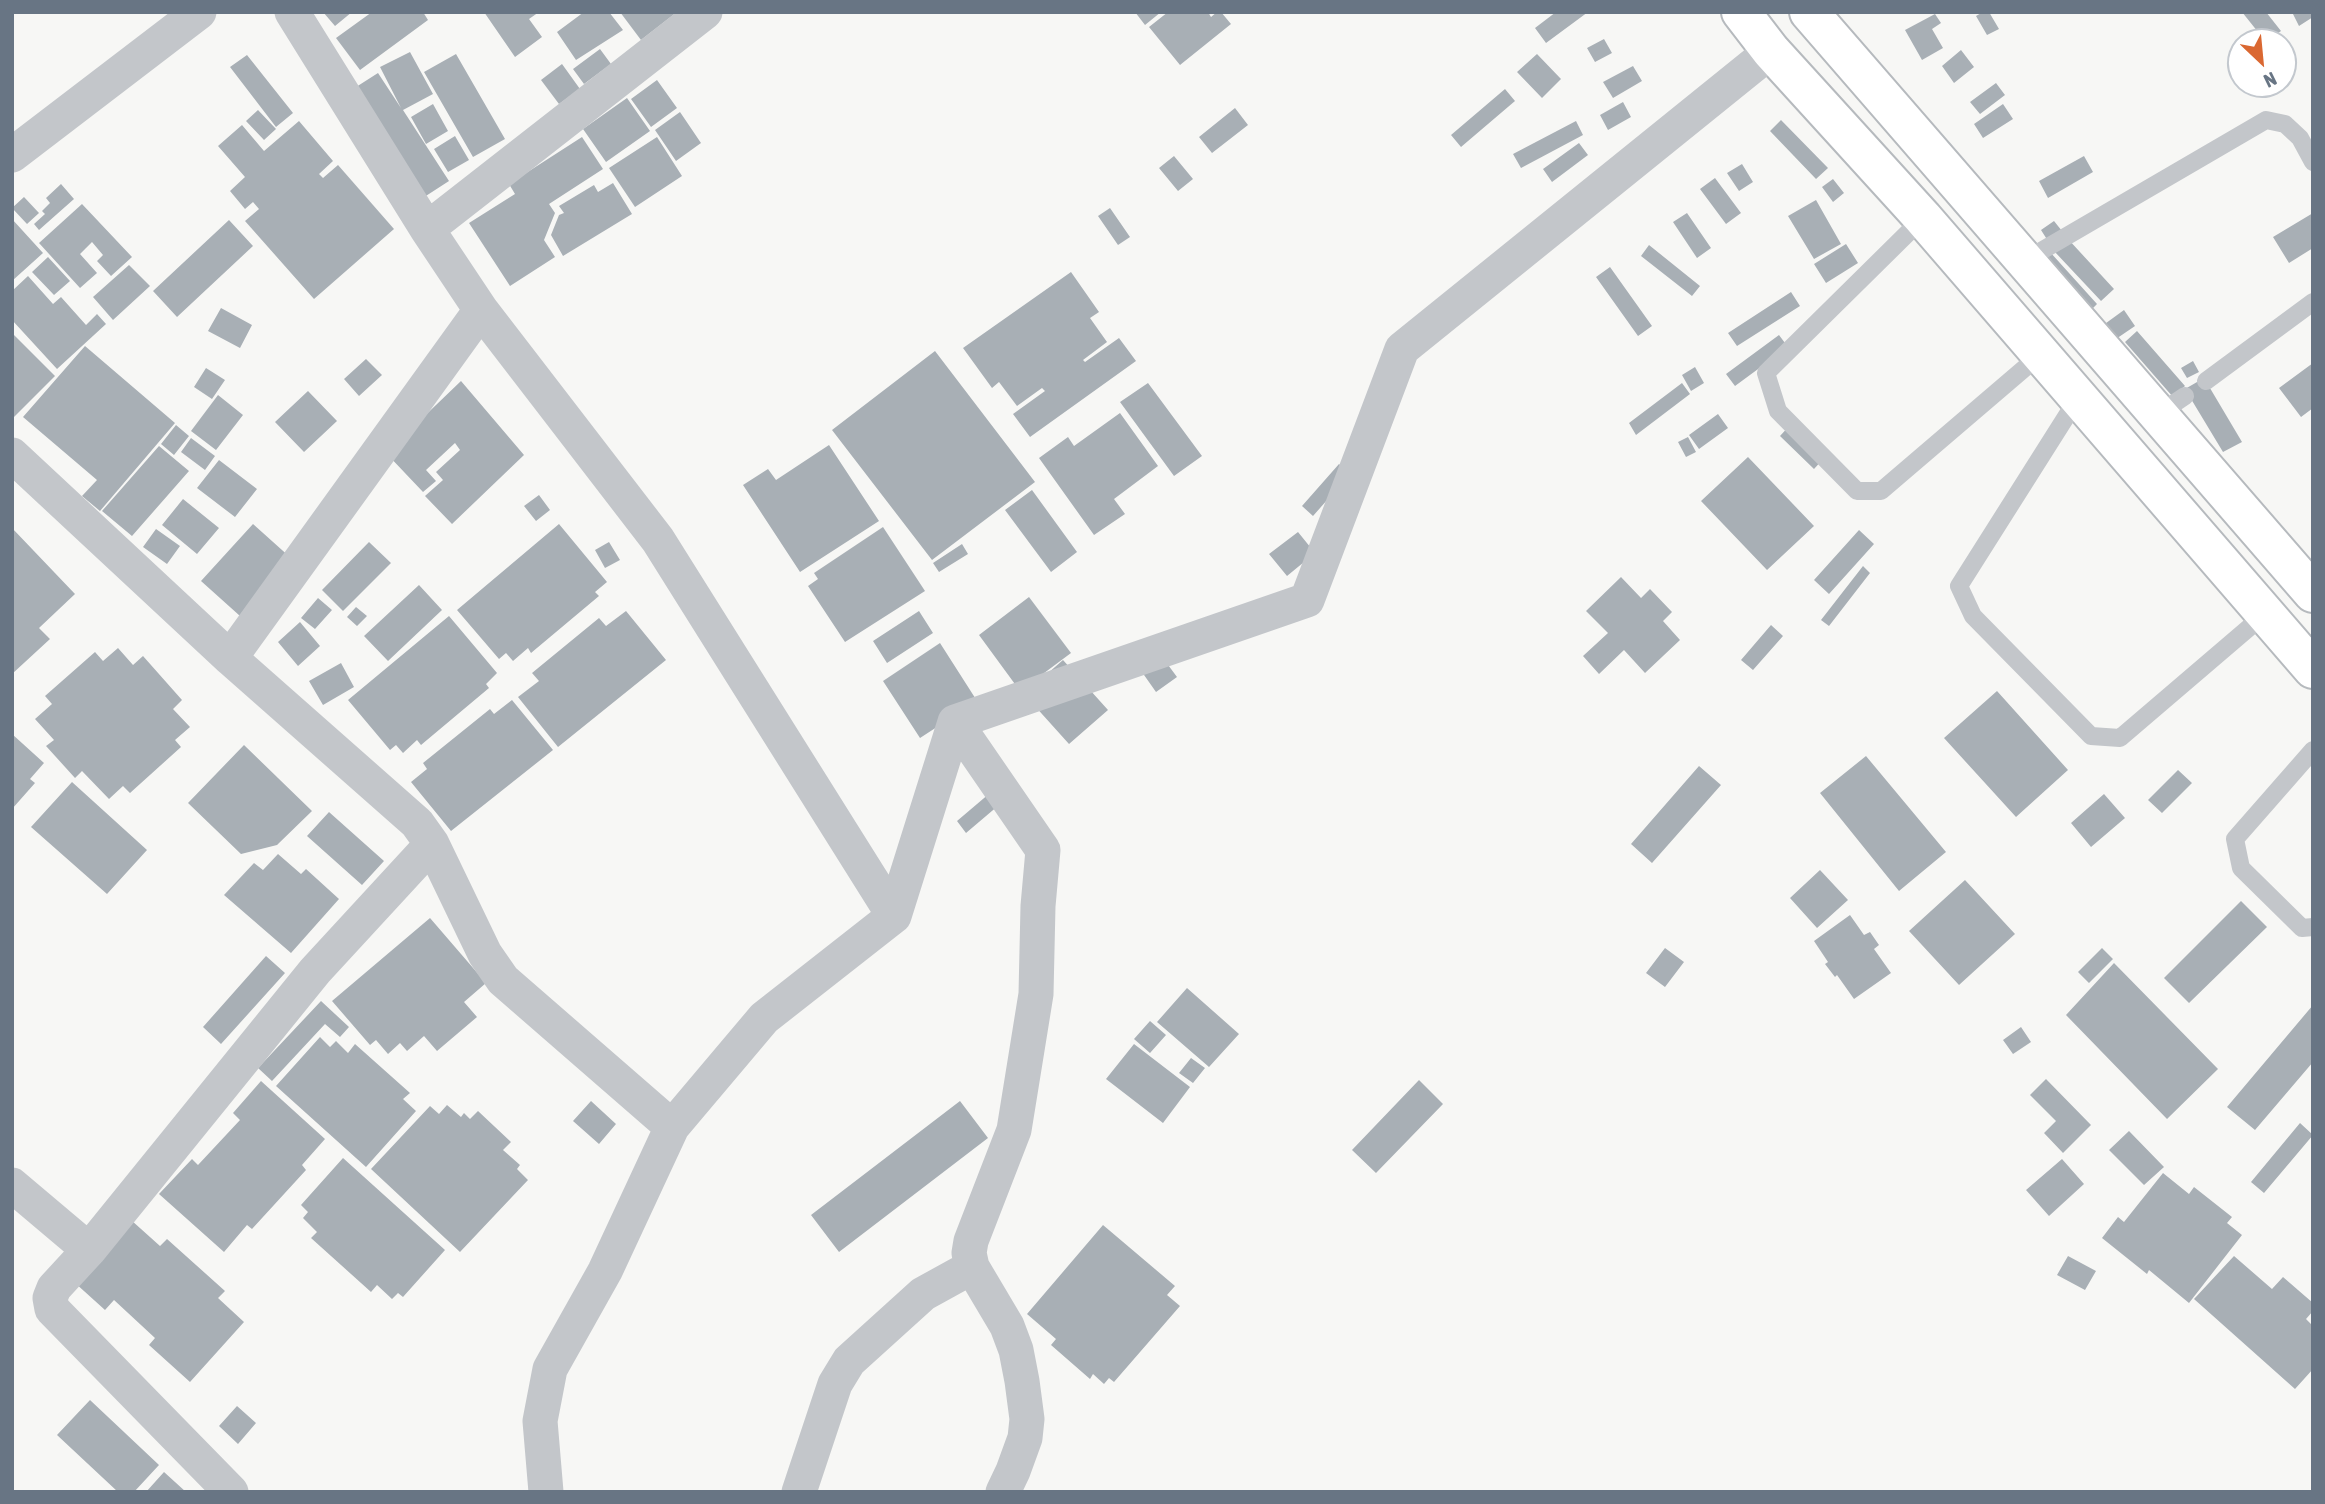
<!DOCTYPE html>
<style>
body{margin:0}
#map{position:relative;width:2325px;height:1504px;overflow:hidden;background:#f7f7f5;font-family:"Asap Condensed",sans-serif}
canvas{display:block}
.frame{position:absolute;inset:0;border:14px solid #687584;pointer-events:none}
.north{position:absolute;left:2227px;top:28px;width:70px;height:70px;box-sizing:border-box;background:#fff;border:2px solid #c3c8ce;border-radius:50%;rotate:154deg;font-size:19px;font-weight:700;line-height:28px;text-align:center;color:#687584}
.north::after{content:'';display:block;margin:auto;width:24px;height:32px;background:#da6832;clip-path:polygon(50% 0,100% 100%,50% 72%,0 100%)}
</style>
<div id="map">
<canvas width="2325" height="1504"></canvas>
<div class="frame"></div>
<div class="north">N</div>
</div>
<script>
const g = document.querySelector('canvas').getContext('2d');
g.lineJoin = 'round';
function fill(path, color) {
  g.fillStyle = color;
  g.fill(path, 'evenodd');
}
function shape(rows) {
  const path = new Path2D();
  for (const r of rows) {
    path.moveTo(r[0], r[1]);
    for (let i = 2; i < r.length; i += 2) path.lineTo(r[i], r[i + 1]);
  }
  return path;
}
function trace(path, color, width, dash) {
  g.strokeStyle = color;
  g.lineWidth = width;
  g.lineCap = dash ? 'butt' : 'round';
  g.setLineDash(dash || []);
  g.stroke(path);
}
const building = shape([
 [323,12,352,12,335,26],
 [372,12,423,12,428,20,360,70,336,38],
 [484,12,539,12,529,19,542,37,515,57],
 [584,12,609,12,623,30,576,60,557,32],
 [620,12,677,12,641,40],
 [1135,12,1161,12,1145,25],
 [1168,12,1208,12,1211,17,1217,12,1221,12,1231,24,1180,65,1149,27],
 [1556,12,1588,12,1546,43,1535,28],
 [1983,12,1989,12,1999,29,1987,35,1976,16],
 [2242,12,2266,12,2281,31,2266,42],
 [2292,12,2310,12,2313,17,2299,26],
 [1935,14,1941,23,1932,29,1943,48,1922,60,1905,30],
 [1604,39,1612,53,1595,62,1587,48],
 [600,49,611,64,584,84,573,69],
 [1961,50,1974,67,1954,83,1942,66],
 [410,52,433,94,403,110,449,181,415,203,342,96,378,73,401,108,380,67],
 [456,54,505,139,473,157,424,72],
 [1537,54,1561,79,1542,98,1517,72],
 [247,55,293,113,276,127,230,67],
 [562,64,580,89,559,104,541,80],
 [1633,66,1642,81,1613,98,1603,82],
 [657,80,677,108,651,127,631,99],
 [1996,83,2005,95,1980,114,1970,102],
 [1505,89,1515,101,1461,147,1451,135],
 [627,98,650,131,606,162,583,129],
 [1623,102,1631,117,1608,130,1600,115],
 [433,104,448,131,426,144,411,117],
 [2003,104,2013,119,1983,138,1974,124],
 [1235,108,1248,125,1212,153,1199,137],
 [258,110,276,129,264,140,246,121],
 [680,112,701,143,676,161,655,130],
 [1781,120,1828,168,1816,179,1770,131],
 [299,121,333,161,319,174,323,178,338,165,394,229,314,299,245,221,259,209,253,202,245,209,230,191,245,177,218,146,242,125,264,151],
 [1576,121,1583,135,1521,168,1513,154],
 [455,136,469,160,448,172,434,149],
 [582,137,603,169,549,204,555,213,544,240,555,257,510,286,469,223,515,194,509,184],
 [657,137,682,176,635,207,609,168],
 [1579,143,1588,155,1552,182,1543,169],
 [1174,156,1193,179,1178,191,1159,168],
 [2084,156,2093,172,2048,198,2039,181],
 [1742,164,1753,182,1739,191,1727,173],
 [1715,178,1741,213,1726,224,1700,189],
 [1833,179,1844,193,1833,202,1822,187],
 [613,183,632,214,563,256,551,235,559,215,564,213,559,206,594,185,598,192],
 [61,184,74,199,39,230,34,224,45,214,42,211,50,203,46,198],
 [24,197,39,213,27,224,12,208],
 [1816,200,1841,244,1814,259,1788,216],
 [82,204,132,257,111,276,97,261,103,255,92,242,80,254,97,273,80,288,39,243],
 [1110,208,1130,237,1118,245,1098,216],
 [1687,213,1711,248,1697,258,1673,222],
 [2313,213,2313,248,2289,263,2273,237],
 [12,219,43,253,12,281],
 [229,220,253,246,177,317,153,291],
 [2054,221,2062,231,2048,241,2041,230],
 [2068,239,2114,289,2101,301,2054,251],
 [1846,244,1858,263,1826,283,1814,264],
 [1649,245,1700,286,1692,296,1641,256],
 [2050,252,2097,304,2086,315,2038,262],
 [48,257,70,281,54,295,32,272],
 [129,265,150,286,113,320,93,297],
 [1610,267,1652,326,1638,336,1596,277],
 [1071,272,1099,312,1090,318,1107,342,1083,360,1085,362,1119,338,1136,361,1030,437,1013,414,1045,391,1042,388,1017,406,999,382,992,388,963,348],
 [28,276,53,304,61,297,86,325,97,314,106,324,57,369,12,320,12,291],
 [1791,292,1800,306,1737,346,1728,333],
 [221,308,252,325,240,348,208,331],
 [2124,310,2135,326,2113,341,2102,326],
 [2137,331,2185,386,2173,397,2125,342],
 [12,333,55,376,12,419],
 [1779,335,1788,347,1735,386,1726,374],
 [85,346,175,423,100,511,82,496,97,480,23,417],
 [935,351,1035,482,932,560,832,430],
 [366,359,382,375,359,396,344,379],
 [2193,361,2199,372,2187,378,2181,368],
 [2313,363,2313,408,2301,417,2279,388],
 [1695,367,1704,383,1691,391,1682,375],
 [206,368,225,380,212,399,194,387],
 [2204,378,2242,442,2223,452,2185,389],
 [461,381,524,455,452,524,425,496,443,480,436,472,460,450,455,443,426,470,436,481,423,492,386,453],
 [1148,383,1202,456,1174,476,1120,402],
 [1682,383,1690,394,1636,435,1629,423],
 [308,391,337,421,304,452,275,422],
 [218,395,243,415,216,450,191,431],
 [1120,413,1158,466,1114,499,1125,514,1094,535,1039,458,1068,437,1074,446],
 [1718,414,1728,428,1699,449,1689,435],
 [1791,424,1825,457,1814,469,1780,436],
 [176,425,189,436,174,455,161,444],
 [1688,437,1696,452,1686,457,1678,442],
 [191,438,215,456,205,470,181,452],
 [829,445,879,521,800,572,743,485,768,469,776,480],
 [159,446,189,471,132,536,102,511],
 [1748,457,1814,526,1767,570,1701,501],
 [219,460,257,489,235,517,197,488],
 [1339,464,1350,474,1313,516,1302,506],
 [1032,490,1077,552,1051,572,1005,510],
 [539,495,550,510,536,521,524,506],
 [183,499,219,528,197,554,162,525],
 [253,524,292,559,240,616,201,581],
 [559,524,607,582,595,592,599,596,531,653,528,648,513,661,506,653,499,659,457,610],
 [883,527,925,591,845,642,808,586,818,579,814,573],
 [12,528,75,594,39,628,50,639,12,674],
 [156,529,180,546,167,564,143,547],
 [1859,530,1874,544,1829,594,1814,580],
 [1298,532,1315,553,1287,576,1269,554],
 [369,542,391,563,343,611,322,590],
 [609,542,620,560,605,568,595,550],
 [962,544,968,554,939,572,933,563],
 [1863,566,1870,573,1829,626,1821,620],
 [1621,577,1641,598,1650,589,1672,612,1663,621,1680,640,1645,673,1624,650,1599,674,1583,656,1608,633,1586,611],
 [419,585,442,610,388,661,364,636],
 [1029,597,1071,653,1020,691,979,635],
 [318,598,332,610,315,629,301,618],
 [356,607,367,616,357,626,347,617],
 [626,611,666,660,558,747,518,697,539,681,532,673,599,618,606,626],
 [919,611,933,633,887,663,873,641],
 [449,616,497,673,486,684,489,688,421,745,417,740,403,753,396,745,390,750,348,700],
 [300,622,320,646,298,666,278,642],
 [1771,625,1783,636,1753,670,1741,660],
 [940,643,986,715,960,712,920,738,883,681],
 [118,648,133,665,143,656,182,700,173,709,190,727,175,740,181,747,130,793,123,786,109,799,82,771,75,778,46,746,54,740,35,719,52,704,45,696,95,652,103,661],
 [1157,650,1177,677,1156,692,1137,665],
 [1063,660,1108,710,1069,744,1024,694],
 [341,663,354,687,323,705,309,681],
 [1997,691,2068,770,2016,817,1944,738],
 [512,700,553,750,451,831,411,782,427,769,423,763,490,709,494,714],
 [12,734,44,763,30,779,35,783,12,809],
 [244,745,312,811,277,845,241,854,188,803],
 [1866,756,1946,852,1899,891,1820,793],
 [1699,766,1721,785,1652,863,1631,844],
 [2178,770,2192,783,2162,813,2148,800],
 [72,782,147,850,107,894,31,827],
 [990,793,999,805,966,833,957,821],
 [2104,794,2125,818,2091,847,2071,823],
 [329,812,384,861,362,885,307,836],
 [278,854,301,874,306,869,339,899,291,953,224,895,254,863,263,870],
 [1820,870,1848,900,1817,928,1790,898],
 [1965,880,2015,934,1959,985,1909,931],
 [2241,901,2267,927,2189,1003,2164,978],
 [1850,915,1864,935,1870,932,1879,945,1874,949,1891,973,1854,999,1837,975,1835,977,1825,964,1828,962,1814,941],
 [430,918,486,983,464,1002,477,1017,437,1051,424,1036,407,1051,400,1043,388,1054,376,1040,370,1045,332,1001],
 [1665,948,1684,962,1665,987,1646,973],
 [2102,948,2113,959,2089,983,2078,972],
 [266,956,285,973,221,1044,203,1027],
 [2114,963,2218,1069,2167,1119,2066,1015],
 [1187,988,1239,1034,1209,1067,1157,1022],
 [321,1001,349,1027,340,1037,325,1024,272,1081,258,1068],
 [2313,1005,2313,1062,2255,1130,2227,1107],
 [1150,1021,1166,1035,1150,1053,1134,1039],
 [2021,1027,2031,1042,2013,1054,2003,1040],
 [320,1037,330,1047,336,1041,348,1053,355,1044,410,1093,403,1099,416,1111,366,1167,276,1086],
 [1134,1044,1190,1087,1163,1123,1106,1079],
 [1191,1058,1205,1068,1193,1083,1179,1073],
 [2046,1079,2091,1125,2063,1153,2044,1133,2056,1121,2030,1095],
 [1419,1080,1443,1104,1376,1173,1352,1150],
 [261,1081,325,1139,302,1165,306,1170,252,1229,247,1225,224,1252,159,1194,192,1159,198,1165,240,1120,233,1113],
 [591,1101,616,1124,599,1144,573,1121],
 [960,1101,988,1138,839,1252,811,1215],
 [447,1105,461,1117,464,1113,470,1119,478,1111,511,1142,503,1150,520,1165,517,1169,528,1180,460,1252,371,1169,430,1106,439,1114],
 [2300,1123,2313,1135,2264,1193,2251,1182],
 [2129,1131,2164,1167,2144,1185,2109,1150],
 [343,1158,445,1250,403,1297,398,1293,392,1299,377,1285,371,1292,311,1238,317,1232,303,1218,308,1212,301,1205],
 [2062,1159,2084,1184,2049,1216,2026,1190],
 [2163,1173,2189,1194,2194,1187,2232,1217,2227,1223,2242,1235,2189,1303,2149,1270,2147,1274,2102,1238,2118,1217,2124,1222],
 [131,1220,160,1246,167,1239,225,1291,218,1298,244,1322,190,1382,149,1345,155,1338,114,1300,105,1310,74,1282],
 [1103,1225,1175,1286,1167,1295,1180,1306,1114,1382,1109,1378,1104,1384,1093,1374,1090,1379,1051,1345,1056,1339,1027,1314],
 [2068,1256,2096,1271,2085,1290,2057,1275],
 [2234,1256,2272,1289,2283,1277,2313,1303,2313,1311,2306,1319,2313,1326,2313,1369,2295,1389,2194,1299],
 [90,1400,159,1465,134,1492,118,1492,57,1435],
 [237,1406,256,1423,238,1444,219,1426],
 [164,1472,186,1492,146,1492]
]);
const service = shape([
 [1923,218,1766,373,1778,411,1857,491,1881,491,2040,355],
 [2024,261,2266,120,2285,124,2300,138,2313,162],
 [2206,381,2313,302],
 [2078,398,1959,586,1973,616,2091,736,2120,738,2265,614],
 [2157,415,2185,396],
 [2313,750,2235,839,2241,868,2302,928,2313,927]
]);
const minor = shape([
 [292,12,427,229,481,310,658,540,894,916],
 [12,155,199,12],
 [427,229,705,12],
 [12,455,230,658,417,823,432,844,485,954,503,980,672,1127],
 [230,658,481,310],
 [955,722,1307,600,1402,349,1771,51],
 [955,722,1043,850,1038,906,1036,994,1014,1130,971,1241,969,1253,972,1267,1007,1326,1016,1350,1022,1381,1027,1419,1025,1438,1013,1471,1003,1492],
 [12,1185,89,1250],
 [231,1492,52,1309,50,1298,54,1288,89,1250,315,971,432,844],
 [546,1492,540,1421,550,1369,605,1271,672,1127,764,1018,894,916,955,722],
 [799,1492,835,1384,849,1361,923,1294,972,1267]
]);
const secondary = shape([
 [1741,12,1771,51,1923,218,2313,669],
 [1809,12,2313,593]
]);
fill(building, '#a8afb5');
trace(secondary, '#b6babe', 42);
trace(service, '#c3c6ca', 18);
trace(minor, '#c3c6ca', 35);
trace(secondary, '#fff', 38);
</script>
